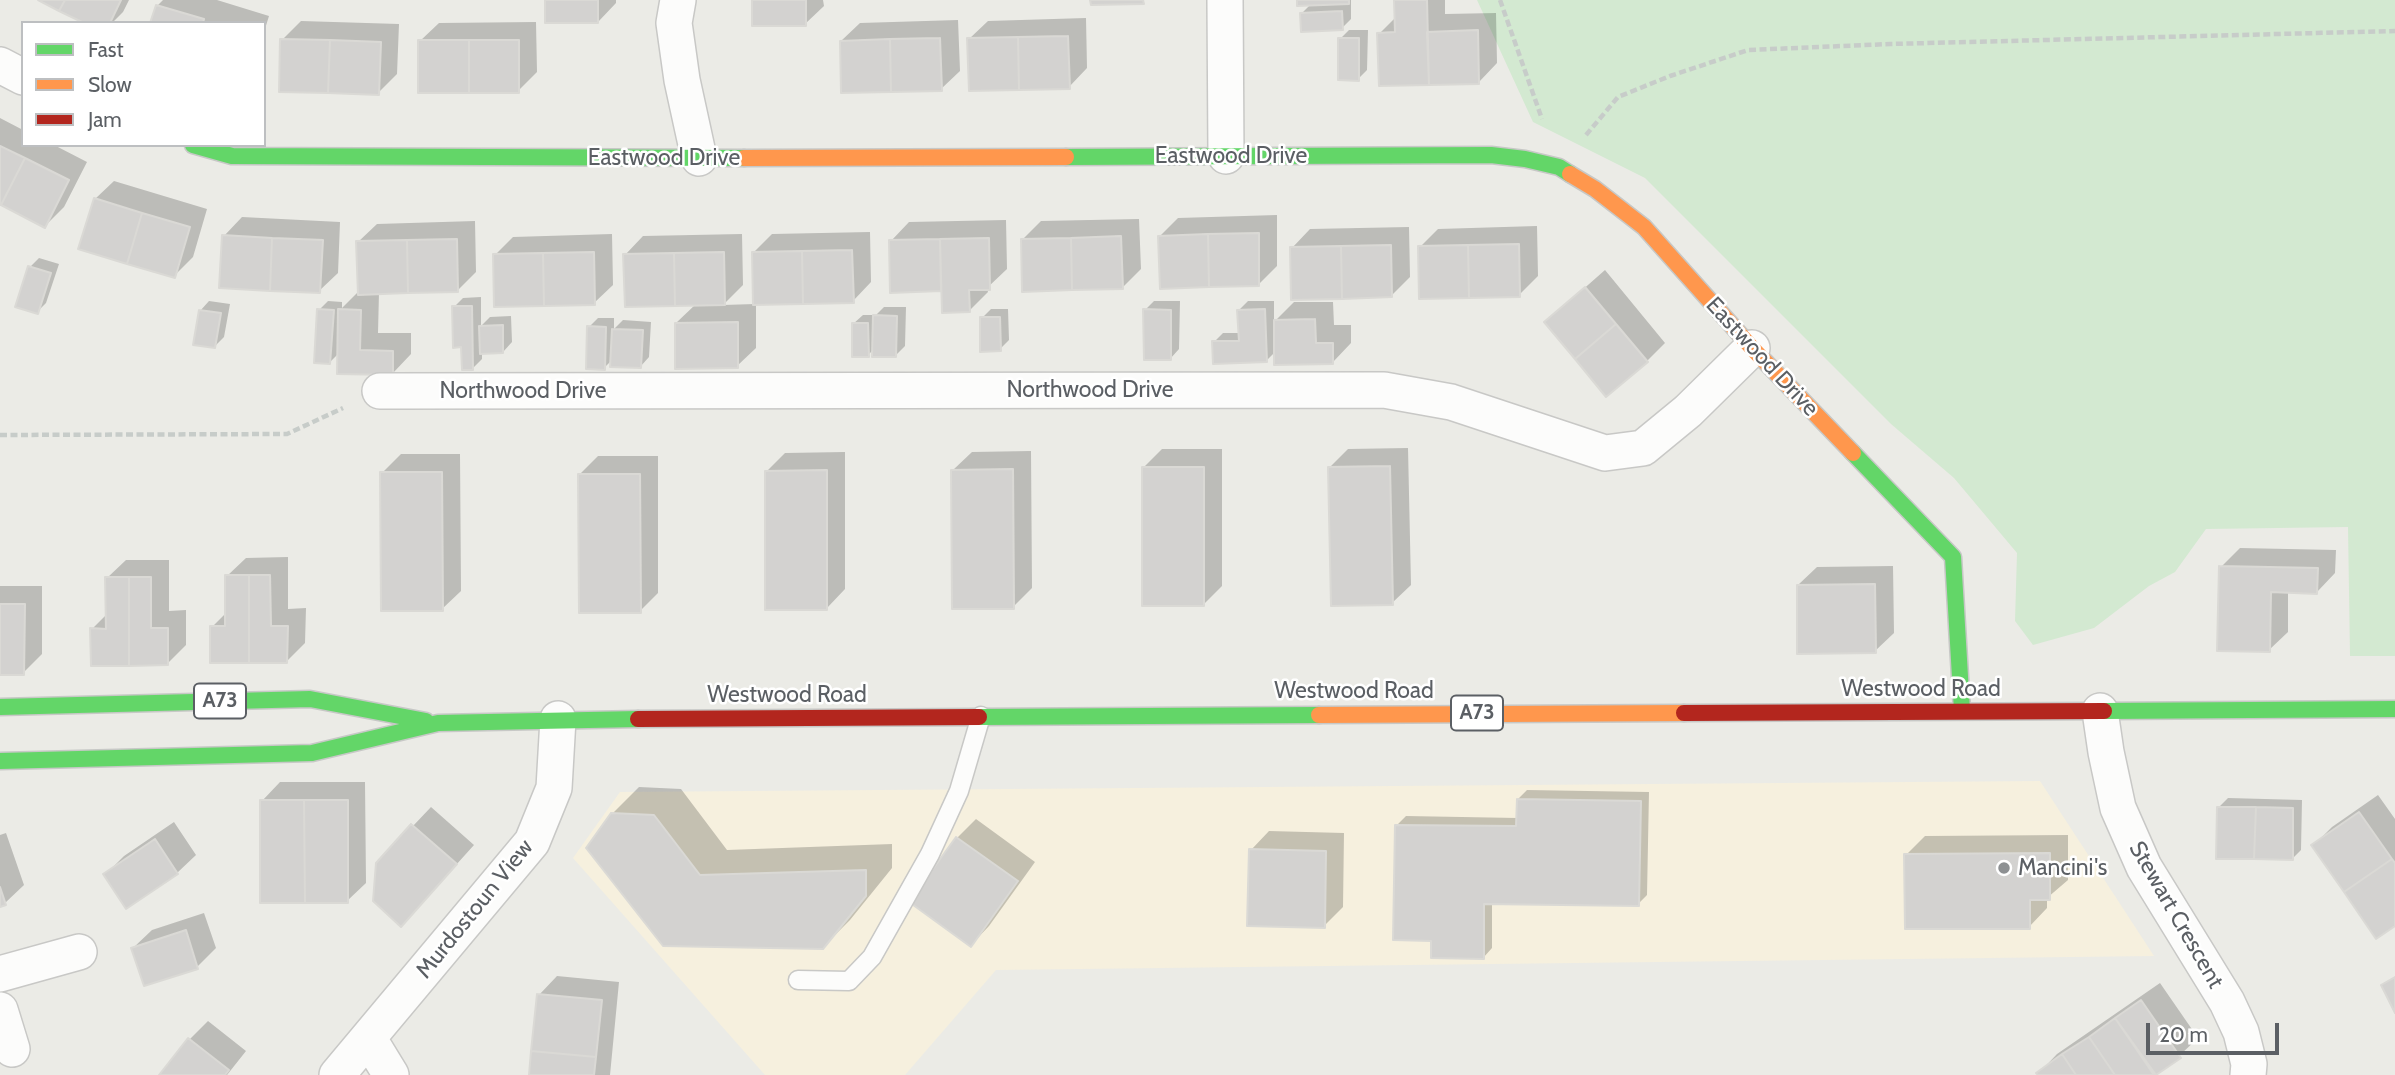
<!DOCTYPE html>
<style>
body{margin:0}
#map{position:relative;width:2395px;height:1075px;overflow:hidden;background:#ebebe6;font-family:Cabin,sans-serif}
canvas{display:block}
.legend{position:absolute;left:21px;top:21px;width:245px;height:126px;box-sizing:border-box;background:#fff;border:2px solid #bdbfc1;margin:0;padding:9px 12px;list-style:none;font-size:21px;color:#5b5f64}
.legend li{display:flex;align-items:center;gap:14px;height:35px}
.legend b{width:35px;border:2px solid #bdbfc1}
.scale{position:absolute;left:2146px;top:1023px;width:133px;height:32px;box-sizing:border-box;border:4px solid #5b5f64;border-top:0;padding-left:9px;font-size:21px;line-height:24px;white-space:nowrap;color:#5b5f64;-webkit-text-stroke:5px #fff;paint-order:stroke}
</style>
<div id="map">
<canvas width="2395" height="1075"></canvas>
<ul class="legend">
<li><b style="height:9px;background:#63d668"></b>Fast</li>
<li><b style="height:9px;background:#ff974d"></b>Slow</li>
<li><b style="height:9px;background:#b3261e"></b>Jam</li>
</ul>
<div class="scale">20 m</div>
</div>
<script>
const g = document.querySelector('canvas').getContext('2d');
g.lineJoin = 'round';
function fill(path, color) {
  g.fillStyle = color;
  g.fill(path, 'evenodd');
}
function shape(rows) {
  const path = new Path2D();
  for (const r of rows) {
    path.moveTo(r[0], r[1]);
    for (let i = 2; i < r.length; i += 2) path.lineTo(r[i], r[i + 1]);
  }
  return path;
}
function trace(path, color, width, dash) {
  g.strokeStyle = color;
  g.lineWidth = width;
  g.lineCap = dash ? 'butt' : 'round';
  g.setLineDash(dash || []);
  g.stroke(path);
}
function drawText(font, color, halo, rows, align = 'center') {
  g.font = font + ' Cabin,sans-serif';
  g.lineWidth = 5;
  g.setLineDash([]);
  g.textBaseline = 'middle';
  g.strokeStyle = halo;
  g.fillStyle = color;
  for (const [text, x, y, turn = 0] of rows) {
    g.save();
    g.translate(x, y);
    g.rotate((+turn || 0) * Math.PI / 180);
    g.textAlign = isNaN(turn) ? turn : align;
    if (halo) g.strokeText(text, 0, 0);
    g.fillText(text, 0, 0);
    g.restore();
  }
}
const commercial = shape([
 [2040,781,2154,956,996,970,905,1075,765,1075,573,858,620,792]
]);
const green = shape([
 [1477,0,2395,0,2395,656,2350,656,2348,527,2206,529,2175,572,2149,586,2094,628,2033,645,2015,621,2017,553,1954,478,1891,424,1645,178,1533,122]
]);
const shadow = shape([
 [42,0,129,0,123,12,112,23,89,23],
 [163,0,217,0,269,16,264,32,264,23,152,23,157,6],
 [546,0,616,0,616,3,598,22],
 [754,0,823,0,824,6,805,24],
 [1299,0,1351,0,1351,19,1342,28,1302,13,1312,3],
 [1397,0,1445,0,1445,14,1496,13,1497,63,1479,82,1379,34,1396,17],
 [1086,18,1087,68,1069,87,969,39,988,21],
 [958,20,960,71,941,89,841,41,860,23],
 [301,21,399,24,397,74,378,93,282,40],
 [536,22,537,72,518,91,420,41,439,23],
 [1349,30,1368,30,1367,70,1358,79,1340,39],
 [0,118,23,130,23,145,54,145,87,162,64,207,45,226,0,203],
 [114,181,207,209,193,257,174,276,95,199],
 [1277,215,1277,266,1259,284,1160,236,1178,218],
 [242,217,340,222,338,273,319,291,224,236],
 [1139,219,1141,269,1122,288,1023,239,1041,221],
 [1006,220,1007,269,987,288,988,292,969,311,943,289,892,291,891,241,909,222],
 [475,221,476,272,458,290,379,292,378,333,411,333,411,354,393,373,339,353,330,362,319,310,328,301,342,302,342,308,359,291,358,242,377,224],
 [1537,226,1538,276,1519,295,1420,247,1438,229],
 [1409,227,1410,277,1391,296,1292,248,1310,229],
 [870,232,871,282,853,301,756,303,756,348,737,366,676,323,696,304,625,255,643,236,742,234,743,285,723,305,755,304,753,253,772,234],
 [612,234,613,285,594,303,495,255,513,237],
 [39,258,59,264,46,303,37,312,30,267],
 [1605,270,1665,343,1647,361,1546,322],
 [481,297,481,326,490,317,511,316,512,342,503,352,482,352,482,359,473,368,454,307,463,298],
 [209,301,230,304,224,337,215,346,200,311],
 [1154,301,1180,301,1179,349,1170,359,1145,310],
 [1248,301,1274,301,1274,322,1294,302,1333,302,1334,325,1351,325,1351,343,1333,362,1276,351,1266,361,1214,342,1223,333,1240,333,1239,310],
 [884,307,906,307,905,346,896,355,874,349,868,355,853,324,863,315,876,315],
 [991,309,1008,309,1009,340,1000,349,982,318],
 [598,318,614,318,614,329,623,320,651,322,649,357,640,367,612,360,604,368,589,327],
 [1408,448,1411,585,1392,603,1329,468,1348,449],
 [1162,449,1222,449,1222,586,1204,604,1144,467],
 [1031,451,1032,588,1013,607,953,470,972,452],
 [845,452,845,589,827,608,767,471,785,453],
 [401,454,460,454,461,591,442,609,382,473],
 [598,456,658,456,658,593,640,611,580,474],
 [2240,548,2336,550,2335,573,2317,592,2288,591,2288,632,2269,650,2221,567],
 [288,557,288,609,306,608,305,643,287,661,212,627,227,612,227,576,246,558],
 [126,560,169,560,169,611,186,610,186,645,167,664,92,629,107,614,107,578],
 [1893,566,1894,633,1875,651,1798,585,1817,567],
 [0,586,42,586,42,654,23,673,0,673],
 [280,782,365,782,366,883,347,901,262,801],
 [639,787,681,789,727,850,892,844,892,868,850,920,823,947,664,945,612,814],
 [1527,790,1649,792,1647,895,1638,904,1492,902,1492,948,1483,958,1397,825,1406,816,1518,818,1518,799],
 [2378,795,2395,819,2395,924,2314,845,2332,827],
 [2228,798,2302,800,2301,850,2292,859,2219,807],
 [431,807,474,845,419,906,377,864],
 [976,819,1035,862,989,926,971,945,957,838],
 [174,822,196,855,177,873,106,874,124,856],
 [1269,831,1344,833,1343,907,1324,926,1251,850],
 [6,833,24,885,5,903,0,905,0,835],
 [2068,835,2068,880,2047,898,2047,908,2029,927,1906,855,1925,836],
 [204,913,216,948,197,967,133,948,152,930],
 [557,976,619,982,610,1075,531,1075,539,995],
 [2160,983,2198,1038,2179,1056,2152,1075,2040,1075,2039,1073,2057,1054],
 [208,1021,246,1051,227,1075,161,1075,189,1040]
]);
const building = shape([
 [38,0,65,0,59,11,38,0],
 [65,0,121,0,110,23,84,23,59,11,65,0],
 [545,0,598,0,598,23,545,23,545,0],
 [752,0,806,0,806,26,752,26,752,0],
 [1090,0,1143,0,1144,4,1091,5,1090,0],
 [1297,0,1349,0,1349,4,1297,6,1297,0],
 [1394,0,1427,0,1429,85,1379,86,1377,33,1395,32,1394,0],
 [156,5,204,19,203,23,150,23,156,5],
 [1342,11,1343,30,1301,32,1300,13,1342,11],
 [1478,30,1479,84,1429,85,1427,32,1478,30],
 [1068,36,1070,89,1019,90,1018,37,1068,36],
 [1018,37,1019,90,969,91,967,38,1018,37],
 [940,38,942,91,891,92,890,39,940,38],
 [1338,38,1359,38,1359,81,1338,80,1338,38],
 [280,39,330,40,328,93,279,92,280,39],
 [890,39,891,92,841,93,840,41,890,39],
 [330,40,381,42,379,95,328,93,330,40],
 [418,40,469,40,469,93,418,93,418,40],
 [469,40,519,40,519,93,469,93,469,40],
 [0,146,25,158,1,205,0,205,0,146],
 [25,158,69,180,45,228,1,205,25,158],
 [94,198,142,213,127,264,78,249,94,198],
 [142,213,190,227,175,278,127,264,142,213],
 [1259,233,1259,286,1209,287,1208,234,1259,233],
 [1208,234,1209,287,1160,289,1158,236,1208,234],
 [222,235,272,238,270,291,219,288,222,235],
 [1121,236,1123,289,1072,290,1071,238,1121,236],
 [272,238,323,240,320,293,270,291,272,238],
 [989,238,990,290,969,290,970,312,942,313,940,239,989,238],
 [1071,238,1072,290,1022,292,1021,239,1071,238],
 [457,239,458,292,408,293,407,240,457,239],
 [940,239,941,291,890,293,889,240,940,239],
 [407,240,408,293,358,295,356,241,407,240],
 [1519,244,1520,297,1469,298,1468,245,1519,244],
 [1391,245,1392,297,1342,299,1341,246,1391,245],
 [1468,245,1469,298,1419,299,1418,246,1468,245],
 [1341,246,1342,299,1291,300,1290,247,1341,246],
 [852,250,854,303,803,304,802,251,852,250],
 [802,251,803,304,753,305,752,252,802,251],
 [594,252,595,305,544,306,543,253,594,252],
 [724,252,725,305,675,306,674,253,724,252],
 [543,253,544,306,494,307,493,254,543,253],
 [674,253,675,306,625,307,623,254,674,253],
 [28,266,51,273,38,314,15,307,28,266],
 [1585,287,1616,324,1575,359,1544,322,1585,287],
 [452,306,472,306,473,370,462,370,461,347,453,348,452,306],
 [317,309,334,310,330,364,314,363,317,309],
 [338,309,361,310,360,350,393,351,393,375,337,374,338,309],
 [1143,309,1171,310,1171,360,1144,360,1143,309],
 [1265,309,1267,362,1213,364,1212,341,1239,341,1237,310,1265,309],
 [199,310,221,313,215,348,193,345,199,310],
 [873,315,897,316,896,357,872,357,873,315],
 [980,317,1000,317,1001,351,980,352,980,317],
 [1315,319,1316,343,1333,343,1333,364,1274,365,1274,320,1315,319],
 [738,322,738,368,675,369,675,323,738,322],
 [852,323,868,323,869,357,852,357,852,323],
 [1616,324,1648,362,1606,397,1575,359,1616,324],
 [503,325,503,353,480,354,479,326,503,325],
 [587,326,606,327,605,370,586,369,587,326],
 [612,329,643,330,641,368,610,367,612,329],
 [1390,466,1393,605,1331,606,1328,467,1390,466],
 [1142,467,1204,467,1204,606,1142,606,1142,467],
 [1013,469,1014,609,952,609,951,470,1013,469],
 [827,470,827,610,765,610,765,471,827,470],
 [380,472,442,472,443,611,381,611,380,472],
 [578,474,640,474,641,613,579,613,578,474],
 [2219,566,2318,568,2317,594,2271,592,2270,652,2217,651,2219,566],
 [225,575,249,575,249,663,210,663,210,626,225,626,225,575],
 [249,575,270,575,271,626,288,626,287,663,249,663,249,575],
 [105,577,129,577,129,666,91,666,90,628,106,629,105,577],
 [129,577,151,577,151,628,168,628,168,665,129,666,129,577],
 [1875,584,1876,653,1797,654,1797,585,1875,584],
 [0,604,25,604,24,675,0,675,0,604],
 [1517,799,1641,801,1639,906,1484,904,1484,959,1431,958,1431,941,1393,940,1395,825,1516,826,1517,799],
 [260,800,304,800,305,903,260,903,260,800],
 [304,800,348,800,348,903,305,903,304,800],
 [2217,807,2256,807,2254,859,2216,859,2217,807],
 [2256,807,2293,808,2293,860,2254,859,2256,807],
 [2359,812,2392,859,2344,892,2311,845,2359,812],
 [611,813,654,815,700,875,866,870,866,896,823,949,663,946,586,848,611,813],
 [411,824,457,864,401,927,373,901,376,863,411,824],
 [956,837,1018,881,971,947,909,902,956,837],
 [155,839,178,874,126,909,103,874,155,839],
 [1249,849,1326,851,1325,928,1247,926,1249,849],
 [2050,853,2050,900,2030,900,2030,929,1905,929,1904,854,2050,853],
 [2392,859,2395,863,2395,926,2376,939,2344,892,2392,859],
 [0,887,6,905,0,907,0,887],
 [186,930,198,969,144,986,131,948,186,930],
 [2395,977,2395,1013,2381,985,2395,977],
 [537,994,602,1000,596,1057,531,1051,537,994],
 [2141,1000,2181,1058,2156,1075,2115,1018,2141,1000],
 [2115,1018,2154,1075,2115,1075,2089,1037,2115,1018],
 [2089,1037,2115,1075,2076,1075,2062,1054,2089,1037],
 [188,1038,229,1070,225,1075,159,1075,188,1038],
 [531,1051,596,1057,594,1075,529,1075,531,1051],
 [2062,1054,2076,1075,2038,1075,2036,1073,2062,1054]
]);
const path = shape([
 [1500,0,1542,119],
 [1586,135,1618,97,1670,76,1748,50,1890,44,2395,31],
 [0,435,287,434,343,408]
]);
const lane = shape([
 [798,980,849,981,872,957,930,854,959,791,981,716]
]);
const street = shape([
 [678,0,674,23,682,80,699,158],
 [1225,0,1226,156],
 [0,65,23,77],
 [380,391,1384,390,1451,402,1605,453,1643,448,1688,411,1752,348],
 [2100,711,2106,752,2118,808,2144,867,2227,1002,2241,1032,2249,1064,2248,1075],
 [0,974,79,952],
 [0,1010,12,1049],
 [369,1039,391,1075],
 [337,1075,532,842,554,788,558,719]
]);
const fast = shape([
 [193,145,232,156,744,158],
 [1066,157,1491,155,1525,159,1559,167,1570,174],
 [1853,453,1953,557,1962,711],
 [0,707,310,699,426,721],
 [2104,711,2395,709],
 [979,717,1319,715],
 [0,761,312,753,438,723,638,719]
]);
const slow = shape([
 [744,158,1066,157],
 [1570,174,1595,189,1644,227,1752,348,1853,453],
 [1319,715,1684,713]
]);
const jam = shape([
 [1684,713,2104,711],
 [638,719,979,717]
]);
const markers = [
 [2004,868,7,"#8d9092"]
];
const shields = [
 [220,701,52],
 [1477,713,52]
];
const shieldNames = [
 ["A73",220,701],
 ["A73",1477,713]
];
const streetNames = [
 ["Eastwood Drive",1231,156],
 ["Eastwood Drive",664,158],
 ["Eastwood Drive",1762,357,47],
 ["Northwood Drive",1090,390],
 ["Northwood Drive",523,391],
 ["Westwood Road",1921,689],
 ["Westwood Road",1354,691],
 ["Westwood Road",787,695],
 ["Murdostoun View",475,909,-51],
 ["Stewart Crescent",2176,915,60]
];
const poiNames = [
 ["Mancini's",2018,868]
];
fill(commercial, '#f6f0de');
fill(green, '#d3e9d1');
fill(shadow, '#0003');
fill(building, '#d3d2d0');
trace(building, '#dad9d5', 2);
trace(lane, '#c8c8c6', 21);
trace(street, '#c8c8c6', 38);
trace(fast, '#c7c8c6', 19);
trace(slow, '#c7c8c6', 19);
trace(jam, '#c7c8c6', 19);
trace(path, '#c7ccc9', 4.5, [7, 3.5]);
trace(lane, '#fcfcfb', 18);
trace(street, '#fcfcfb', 35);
trace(fast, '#63d668', 16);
trace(slow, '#ff974d', 16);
trace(jam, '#b3261e', 16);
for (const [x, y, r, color] of markers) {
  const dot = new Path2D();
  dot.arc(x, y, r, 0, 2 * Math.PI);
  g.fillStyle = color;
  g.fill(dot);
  trace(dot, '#fff', 2.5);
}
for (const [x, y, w] of shields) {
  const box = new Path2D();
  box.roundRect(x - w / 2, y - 17.5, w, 35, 5);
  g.fillStyle = '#fff';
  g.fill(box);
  trace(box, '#5b5f64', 2);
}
drawText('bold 21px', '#5b5f64', null, shieldNames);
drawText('23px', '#5b5f64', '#fff', streetNames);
drawText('23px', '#5b5f64', '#fff', poiNames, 'left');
</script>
